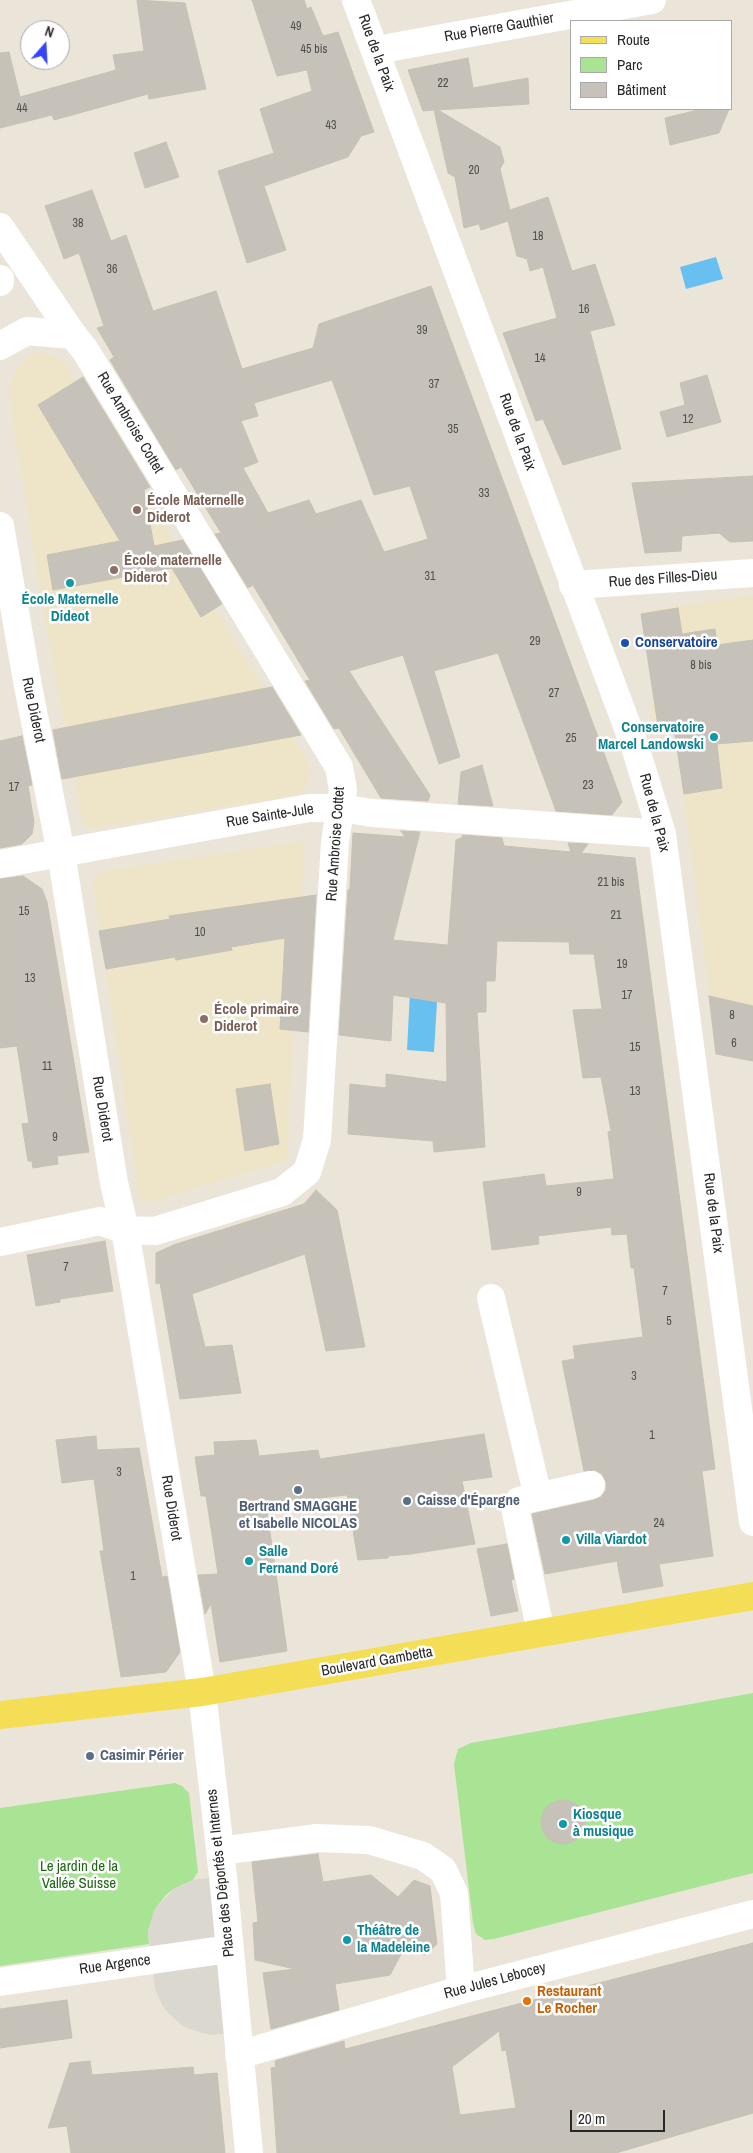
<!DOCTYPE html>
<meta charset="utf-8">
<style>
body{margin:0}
#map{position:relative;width:753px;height:2153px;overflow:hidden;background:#ebe5d9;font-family:"Archivo Narrow",sans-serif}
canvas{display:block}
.legend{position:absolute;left:570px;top:20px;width:162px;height:90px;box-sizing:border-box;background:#fff;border:1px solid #a9a9a9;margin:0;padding:6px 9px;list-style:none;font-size:15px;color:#282828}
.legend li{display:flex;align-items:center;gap:10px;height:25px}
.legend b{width:25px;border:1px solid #a9a9a9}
.north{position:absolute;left:20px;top:20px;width:50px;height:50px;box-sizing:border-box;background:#fff;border:1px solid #a9a9a9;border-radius:50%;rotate:19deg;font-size:14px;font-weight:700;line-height:20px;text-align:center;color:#282828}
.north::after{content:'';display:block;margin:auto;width:18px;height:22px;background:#3346fe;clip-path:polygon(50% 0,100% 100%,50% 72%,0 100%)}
.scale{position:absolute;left:570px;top:2110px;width:95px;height:22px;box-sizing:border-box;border:2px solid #282828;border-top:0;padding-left:6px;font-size:15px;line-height:18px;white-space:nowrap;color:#282828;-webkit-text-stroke:4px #fff;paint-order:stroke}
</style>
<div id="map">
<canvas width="753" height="2153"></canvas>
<ul class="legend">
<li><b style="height:6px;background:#f4de56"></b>Route</li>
<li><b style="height:14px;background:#a8e494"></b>Parc</li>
<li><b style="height:14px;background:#c6c2b9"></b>Bâtiment</li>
</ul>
<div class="north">N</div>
<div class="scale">20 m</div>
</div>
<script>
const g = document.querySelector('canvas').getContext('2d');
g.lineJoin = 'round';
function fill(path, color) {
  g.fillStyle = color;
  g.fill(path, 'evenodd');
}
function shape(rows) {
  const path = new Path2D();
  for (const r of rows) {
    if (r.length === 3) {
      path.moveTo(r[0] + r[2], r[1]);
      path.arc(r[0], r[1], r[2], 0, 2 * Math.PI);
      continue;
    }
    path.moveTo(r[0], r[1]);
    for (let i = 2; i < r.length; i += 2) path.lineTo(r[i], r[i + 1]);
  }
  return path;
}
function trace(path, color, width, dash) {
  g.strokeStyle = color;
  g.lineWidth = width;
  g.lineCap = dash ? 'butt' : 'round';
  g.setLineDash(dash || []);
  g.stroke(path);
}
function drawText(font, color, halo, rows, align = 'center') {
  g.font = font + ' "Archivo Narrow",sans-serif';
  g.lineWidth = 5;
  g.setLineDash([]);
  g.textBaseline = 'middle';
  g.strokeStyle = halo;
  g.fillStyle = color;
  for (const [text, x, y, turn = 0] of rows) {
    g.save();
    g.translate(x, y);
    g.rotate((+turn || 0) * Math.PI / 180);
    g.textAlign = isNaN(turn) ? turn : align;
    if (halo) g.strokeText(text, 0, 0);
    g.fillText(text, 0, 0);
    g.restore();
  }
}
const education = shape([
 [35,353,48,353,63,361,76,381,306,758,311,777,303,791,290,796,92,829,82,823,41,598,12,419,9,388,14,374,23,360],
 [753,595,753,1006,710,999,675,734,659,726,649,715,654,700,641,611],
 [305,841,287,1160,149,1203,143,1201,139,1197,93,885,95,876,102,871]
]);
const green = shape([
 [753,1693,753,1873,494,1939,485,1940,476,1934,473,1923,454,1764,458,1749,471,1743],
 [175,1783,182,1786,189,1793,198,1872,193,1880,175,1888,166,1895,155,1909,148,1931,149,1944,0,1966,0,1808]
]);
const plaza = shape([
 [223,1876,237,2033,212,2035,202,2033,184,2027,168,2013,162,2005,155,1988,148,1931,155,1909,175,1888,193,1880]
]);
const water = shape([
 [716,257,723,279,686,289,680,267],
 [410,991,431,992,431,1001,437,1002,434,1052,407,1050]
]);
const building = shape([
 [137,0,185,3,206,89,149,99,148,94,54,120,52,115,0,128,0,53,9,52,20,97,116,70,113,55,144,51,137,0],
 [252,0,304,0,307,9,311,7,323,36,338,32,374,132,361,136,348,157,264,186,286,250,247,263,218,171,274,153,260,109,312,91,307,70,277,76,252,0],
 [468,58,473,88,528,78,529,104,438,110,500,147,504,162,500,169,510,210,548,197,572,271,595,264,615,325,590,331,621,449,563,465,543,419,536,421,503,333,557,318,543,267,530,271,527,259,517,256,508,221,481,230,479,224,464,228,455,177,448,173,434,110,423,111,408,70,468,58],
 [702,109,729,109,719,133,670,145,665,118,702,109],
 [166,142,179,177,145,188,134,153,166,142],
 [92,190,111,241,126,235,153,311,216,291,242,369,313,348,319,324,431,286,622,802,612,815,556,811,498,653,434,671,460,757,439,764,403,655,349,671,430,795,428,801,381,798,339,728,334,729,305,681,310,680,253,585,248,588,215,534,221,533,181,467,176,470,110,360,114,357,97,328,104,326,79,253,64,259,45,206,92,190],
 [332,380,374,495,410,486,428,539,384,552,361,500,316,514,309,500,268,513,243,468,258,462,241,421,258,416,254,403,332,380],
 [707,375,721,422,667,437,660,412,685,405,680,383,707,375],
 [83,377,150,487,144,490,154,546,183,540,222,604,201,617,172,568,53,590,47,555,120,541,38,405,83,377],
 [753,476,753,541,730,542,719,533,682,536,681,551,645,553,632,483,753,476],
 [678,608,682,634,715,629,717,645,753,640,753,741,717,744,722,788,684,794,675,735,658,726,641,614,678,608],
 [272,687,301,735,62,779,53,730,272,687],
 [22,736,32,785,28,786,34,822,32,834,22,844,0,848,0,741,22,736],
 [482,765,493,806,458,804,461,772,482,765],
 [401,831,420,832,393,940,448,945,456,840,463,837,462,835,502,838,504,846,571,852,568,843,588,844,581,853,635,858,715,1469,702,1471,713,1556,659,1564,663,1586,623,1593,617,1561,545,1574,532,1514,594,1500,601,1497,606,1490,606,1482,602,1474,595,1470,584,1471,562,1361,575,1359,573,1346,643,1337,634,1268,631,1268,627,1234,612,1235,611,1227,538,1236,539,1244,492,1250,483,1182,544,1174,546,1186,614,1179,608,1132,611,1131,601,1077,583,1078,573,1010,602,1009,594,954,570,954,569,942,497,941,495,981,486,981,486,1012,477,1012,485,1147,434,1152,433,1141,348,1134,350,1084,386,1088,386,1074,447,1082,446,1003,393,995,391,1041,339,1035,348,890,350,889,353,833,405,837,401,831],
 [23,876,42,889,47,902,89,1152,57,1156,58,1164,33,1168,32,1161,28,1161,22,1124,29,1123,17,1046,0,1048,0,879,23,876],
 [316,895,308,1032,280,1029,285,938,231,947,232,950,176,960,175,957,106,969,99,931,170,919,169,916,316,895],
 [709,996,753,1006,753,1061,716,1054,709,996],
 [270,1084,279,1144,245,1151,236,1089,270,1084],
 [316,1190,337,1210,365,1347,326,1351,305,1254,192,1294,205,1347,232,1345,241,1393,180,1399,160,1283,156,1284,156,1253,176,1244,304,1204,316,1190],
 [105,1241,113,1291,60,1299,60,1302,36,1306,27,1255,105,1241],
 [484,1434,492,1477,462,1481,475,1544,411,1554,388,1556,388,1558,358,1560,347,1495,266,1504,287,1651,220,1662,211,1604,205,1614,198,1575,218,1574,206,1496,201,1496,195,1457,215,1455,214,1442,256,1440,259,1456,318,1450,320,1459,484,1434],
 [96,1436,97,1450,139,1448,162,1577,167,1576,180,1652,166,1672,121,1677,100,1551,104,1551,94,1479,62,1483,56,1440,96,1436],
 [507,1544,514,1579,511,1580,518,1611,491,1616,477,1549,507,1544],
 [563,1822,22],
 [318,1854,323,1882,371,1875,398,1897,414,1880,430,1886,437,1944,425,1955,405,1947,390,1975,335,1984,339,2010,271,2029,263,1973,295,1969,255,1960,253,1923,258,1922,252,1862,318,1854],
 [753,1943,753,2113,616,2153,277,2153,271,2068,276,2067,275,2061,344,2041,345,2049,753,1943],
 [499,2031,502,2051,506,2050,516,2108,460,2115,452,2067,499,2031],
 [67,2000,72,2038,0,2048,0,2009,67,2000],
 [90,2061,92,2075,193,2067,194,2075,217,2073,225,2153,71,2153,67,2126,48,2128,70,2063,90,2061]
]);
const minor = shape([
 [356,0,635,747,662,834,753,1522],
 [376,52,393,47,652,0],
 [0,227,73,335,85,350,339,767,343,790,335,842,317,1140,307,1172,282,1192,155,1231,125,1230,100,1221,0,1242],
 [0,279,0,282],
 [0,346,27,331,73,335],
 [0,526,28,686,61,853,114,1183,125,1230,202,1692,223,1876,249,2153],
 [573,585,753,573],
 [0,864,309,808,341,808,372,813,662,834],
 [491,1298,538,1497],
 [541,1633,515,1508,519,1501,591,1485],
 [220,1851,317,1838,369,1840,423,1856,443,1870,454,1893,461,1990],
 [0,1982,229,1949],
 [239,2055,461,1990,753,1914]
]);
const major = shape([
 [0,1715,202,1692,753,1596]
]);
const markers = [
 [137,510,5,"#8d6e63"],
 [114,570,5,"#8d6e63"],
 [70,583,5,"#0f9aa8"],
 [625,643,5,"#1a4fb4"],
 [714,737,5,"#0f9aa8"],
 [204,1019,5,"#8d6e63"],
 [298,1490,5,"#5c6f8a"],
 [407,1501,5,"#5c6f8a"],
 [566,1540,5,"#0f9aa8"],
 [249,1561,5,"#0f9aa8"],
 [90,1756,5,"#5c6f8a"],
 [563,1824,5,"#0f9aa8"],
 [347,1940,5,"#0f9aa8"],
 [527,2001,5,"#e8710a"]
];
const numberNames = [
 ["49",296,27],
 ["45 bis",314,50],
 ["22",443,84],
 ["44",22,109],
 ["43",331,126],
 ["20",474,171],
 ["38",78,224],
 ["18",538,237],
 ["36",112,270],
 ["16",584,310],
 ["39",422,331],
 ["14",540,359],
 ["37",434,385],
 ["12",688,420],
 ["35",453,430],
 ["33",484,494],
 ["31",430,577],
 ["29",535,642],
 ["8 bis",701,666],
 ["27",554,694],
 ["25",571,739],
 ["23",588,786],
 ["17",14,788],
 ["21 bis",611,883],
 ["15",24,912],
 ["21",616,916],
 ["10",200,933],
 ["19",622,965],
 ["13",30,979],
 ["17",627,996],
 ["8",732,1016],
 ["6",734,1044],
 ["15",635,1048],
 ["11",47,1067],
 ["13",635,1092],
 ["9",55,1138],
 ["9",579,1193],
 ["7",66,1268],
 ["7",665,1292],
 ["5",669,1322],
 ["3",634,1377],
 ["1",652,1436],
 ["3",119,1473],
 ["24",659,1524],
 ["1",133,1577]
];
const streetNames = [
 ["Rue Pierre Gauthier",499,28,-10],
 ["Rue de la Paix",376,53,70],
 ["Rue Ambroise Cottet",130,423,59],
 ["Rue de la Paix",517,432,70],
 ["Rue des Filles-Dieu",663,579,-4],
 ["Rue Diderot",33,710,78],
 ["Rue de la Paix",654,813,75],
 ["Rue Sainte-Jule",270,816,-9],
 ["Rue Ambroise Cottet",336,844,-86],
 ["Rue Diderot",102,1109,81],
 ["Rue de la Paix",713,1213,83],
 ["Rue Diderot",171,1508,81],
 ["Boulevard Gambetta",377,1662,-10],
 ["Place des Déportés et Internes",221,1873,-96],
 ["Rue Argence",115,1965,-8],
 ["Rue Jules Lebocey",495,1981,-15]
];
const educationNames = [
 ["École Maternelle",147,501],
 ["Diderot",147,518],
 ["École maternelle",124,561],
 ["Diderot",124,578],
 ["École primaire",214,1010],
 ["Diderot",214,1027]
];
const cultureNames = [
 ["École Maternelle",70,600,"center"],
 ["Dideot",70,617,"center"],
 ["Conservatoire",704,728,"right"],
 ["Marcel Landowski",704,745,"right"],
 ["Villa Viardot",576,1540],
 ["Salle",259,1552],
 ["Fernand Doré",259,1569],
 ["Kiosque",573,1815],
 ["à musique",573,1832],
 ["Théâtre de",357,1931],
 ["la Madeleine",357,1948]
];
const transitNames = [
 ["Conservatoire",635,643]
];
const serviceNames = [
 ["Caisse d'Épargne",417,1501],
 ["Bertrand SMAGGHE",298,1507,"center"],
 ["et Isabelle NICOLAS",298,1524,"center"],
 ["Casimir Périer",100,1756]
];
const parkNames = [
 ["Le jardin de la",79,1867],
 ["Vallée Suisse",79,1884]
];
const foodNames = [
 ["Restaurant",537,1992],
 ["Le Rocher",537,2009]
];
fill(education, '#eee5c8');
fill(green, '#a8e494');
fill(plaza, '#dbd8d0');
fill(water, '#68c0f1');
fill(building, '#c6c2b9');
trace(building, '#c6c1b3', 1);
trace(minor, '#fff', 28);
trace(major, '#f4de56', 28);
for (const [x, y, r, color] of markers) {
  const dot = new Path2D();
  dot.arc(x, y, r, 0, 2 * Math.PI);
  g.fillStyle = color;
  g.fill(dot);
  trace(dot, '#fff', 2);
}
drawText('12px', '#504e4c', null, numberNames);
drawText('15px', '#282828', '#fff', streetNames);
drawText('bold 15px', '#785e54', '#fff', educationNames, 'left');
drawText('bold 15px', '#0d838f', '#fff', cultureNames, 'left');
drawText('bold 15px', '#164399', '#fff', transitNames, 'left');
drawText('bold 15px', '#4e5e75', '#fff', serviceNames, 'left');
drawText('15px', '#206617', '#fff', parkNames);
drawText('bold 15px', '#c56008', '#fff', foodNames, 'left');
</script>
